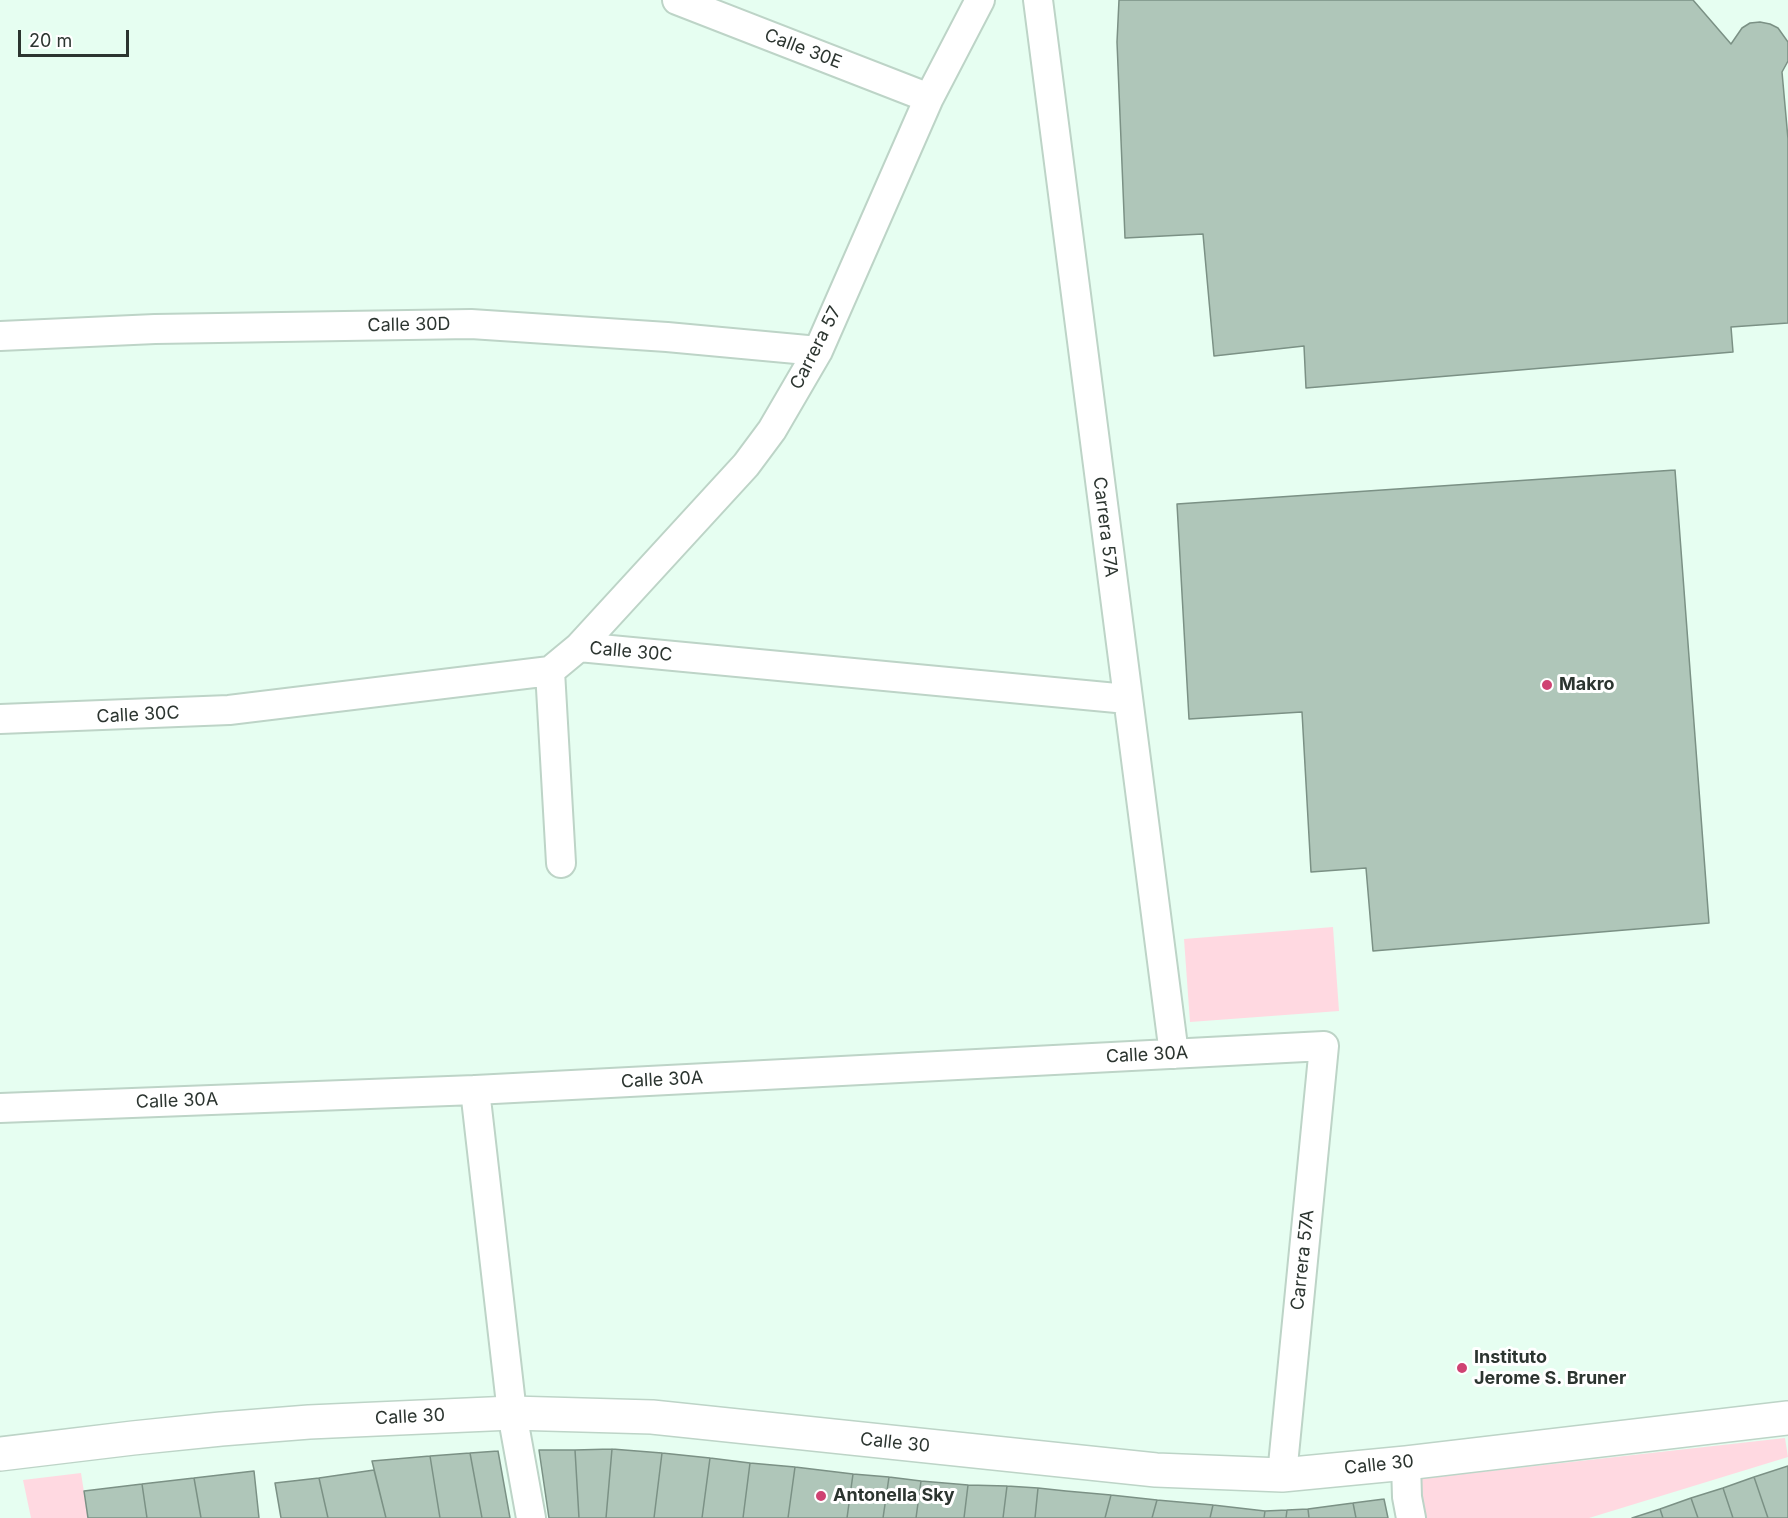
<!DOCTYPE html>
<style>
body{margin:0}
#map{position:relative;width:1788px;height:1518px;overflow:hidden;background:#e6fef1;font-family:Inter,sans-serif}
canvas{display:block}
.scale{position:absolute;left:18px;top:30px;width:111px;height:27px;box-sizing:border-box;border:3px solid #2c3530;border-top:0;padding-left:8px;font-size:18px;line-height:21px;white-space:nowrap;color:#2c3530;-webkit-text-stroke:4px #fff;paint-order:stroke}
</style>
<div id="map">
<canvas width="1788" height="1518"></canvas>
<div class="scale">20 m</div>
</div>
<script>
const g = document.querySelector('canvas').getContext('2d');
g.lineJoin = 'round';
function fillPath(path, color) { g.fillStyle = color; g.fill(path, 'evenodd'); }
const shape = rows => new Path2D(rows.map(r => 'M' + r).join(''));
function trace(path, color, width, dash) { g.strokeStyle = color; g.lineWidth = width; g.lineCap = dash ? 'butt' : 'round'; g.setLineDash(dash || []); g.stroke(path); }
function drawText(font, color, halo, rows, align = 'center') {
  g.font = font + ' Inter,sans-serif'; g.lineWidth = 6; g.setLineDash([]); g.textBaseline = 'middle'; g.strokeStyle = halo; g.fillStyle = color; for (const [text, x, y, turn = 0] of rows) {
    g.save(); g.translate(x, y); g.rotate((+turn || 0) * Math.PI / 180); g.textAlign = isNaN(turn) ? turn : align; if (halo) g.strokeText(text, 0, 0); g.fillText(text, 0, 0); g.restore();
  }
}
fillPath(shape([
 [1333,927,1339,1011,1190,1022,1184,939],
 [1785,1438,1788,1457,1589,1518,1426,1518,1419,1479],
 [81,1473,88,1518,31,1518,23,1480]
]), '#ffd9e1');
const building = shape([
 [1119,0,1693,0,1731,44,1742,28,1750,23,1760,22,1770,24,1778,28,1788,42,1788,61,1782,72,1788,139,1788,323,1731,327,1733,352,1306,388,1304,346,1214,356,1203,234,1125,238,1117,42,1119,0],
 [1675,470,1709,923,1373,951,1366,868,1311,872,1302,712,1189,719,1177,504,1675,470],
 [612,1449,662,1453,654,1518,606,1518,612,1449],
 [612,1449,606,1518,579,1518,575,1450,612,1449],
 [539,1450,575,1450,579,1518,549,1518,539,1450],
 [498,1451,510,1518,482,1518,470,1453,498,1451],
 [470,1453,482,1518,440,1518,430,1456,470,1453],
 [662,1453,710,1458,702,1518,654,1518,662,1453],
 [430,1456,440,1518,386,1518,372,1461,430,1456],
 [710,1458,750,1463,743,1518,702,1518,710,1458],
 [750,1463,795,1467,788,1518,743,1518,750,1463],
 [1788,1466,1788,1518,1768,1518,1754,1477,1788,1466],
 [795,1467,853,1474,847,1518,788,1518,795,1467],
 [374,1470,386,1518,328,1518,319,1478,374,1470],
 [254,1471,259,1518,201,1518,194,1478,254,1471],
 [853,1474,889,1477,883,1518,847,1518,853,1474],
 [889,1477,921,1481,916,1518,883,1518,889,1477],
 [1754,1477,1768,1518,1733,1518,1723,1488,1754,1477],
 [194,1478,201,1518,147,1518,142,1484,194,1478],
 [319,1478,328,1518,281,1518,275,1483,319,1478],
 [921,1481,968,1485,964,1518,916,1518,921,1481],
 [142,1484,147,1518,88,1518,84,1491,142,1484],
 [968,1485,1007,1486,1003,1518,964,1518,968,1485],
 [1007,1486,1038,1488,1035,1518,1003,1518,1007,1486],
 [1038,1488,1066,1491,1111,1495,1105,1518,1035,1518,1038,1488],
 [1723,1488,1733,1518,1698,1518,1691,1498,1723,1488],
 [1111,1495,1157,1500,1152,1518,1105,1518,1111,1495],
 [1691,1498,1698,1518,1663,1518,1660,1509,1691,1498],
 [1384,1499,1388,1518,1356,1518,1353,1503,1384,1499],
 [1157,1500,1213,1505,1210,1518,1152,1518,1157,1500],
 [1353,1503,1356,1518,1309,1518,1308,1509,1353,1503],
 [1213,1505,1265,1511,1264,1518,1210,1518,1213,1505],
 [1308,1509,1309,1518,1286,1518,1287,1510,1308,1509],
 [1660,1509,1663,1518,1632,1518,1660,1509],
 [1287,1510,1286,1518,1264,1518,1265,1511,1287,1510]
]);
fillPath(building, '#afc6b9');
trace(building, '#7b9185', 1.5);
const minor = shape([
 [677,0,929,98],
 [1038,0,1174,1054],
 [0,336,155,329,471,324,667,337,818,351],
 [579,647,1127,699],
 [550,671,561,863],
 [0,719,229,710,550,671,579,647,746,465,772,430,818,351,929,98,980,0],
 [475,1090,512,1413,531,1518],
 [0,1108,475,1090,1324,1046,1282,1475],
 [1406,1463,1407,1497,1411,1518]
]);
const secondary = shape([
 [0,1454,133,1438,221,1429,309,1422,512,1413,652,1417,1156,1470,1282,1475,1406,1463,1788,1418]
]);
trace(minor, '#bdd4c7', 32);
trace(secondary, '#bdd4c7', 36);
trace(minor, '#fff', 28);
trace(secondary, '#fff', 33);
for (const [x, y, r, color] of [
 [1547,685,6,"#cf4272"],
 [1462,1368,6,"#cf4272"],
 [821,1496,6,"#cf4272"]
]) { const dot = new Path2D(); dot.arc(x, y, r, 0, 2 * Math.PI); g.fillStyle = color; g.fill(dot); trace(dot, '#fff', 2); }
drawText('18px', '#2c3530', '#fff', [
 ["Calle 30E",803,49,21],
 ["Calle 30D",409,325,-1],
 ["Carrera 57",816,348,-63],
 ["Carrera 57A",1105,527,83],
 ["Calle 30C",631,652,5],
 ["Calle 30C",138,715,-3],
 ["Calle 30A",1147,1055,-3],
 ["Calle 30A",662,1080,-3],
 ["Calle 30A",177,1101,-2],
 ["Carrera 57A",1303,1260,-84],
 ["Calle 30",410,1417,-3],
 ["Calle 30",895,1443,6],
 ["Calle 30",1379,1465,-6]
]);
drawText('bold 18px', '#2c3530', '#fff', [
 ["Makro",1559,685],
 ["Instituto",1474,1358],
 ["Jerome S. Bruner",1474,1379],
 ["Antonella Sky",833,1496]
], 'left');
</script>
